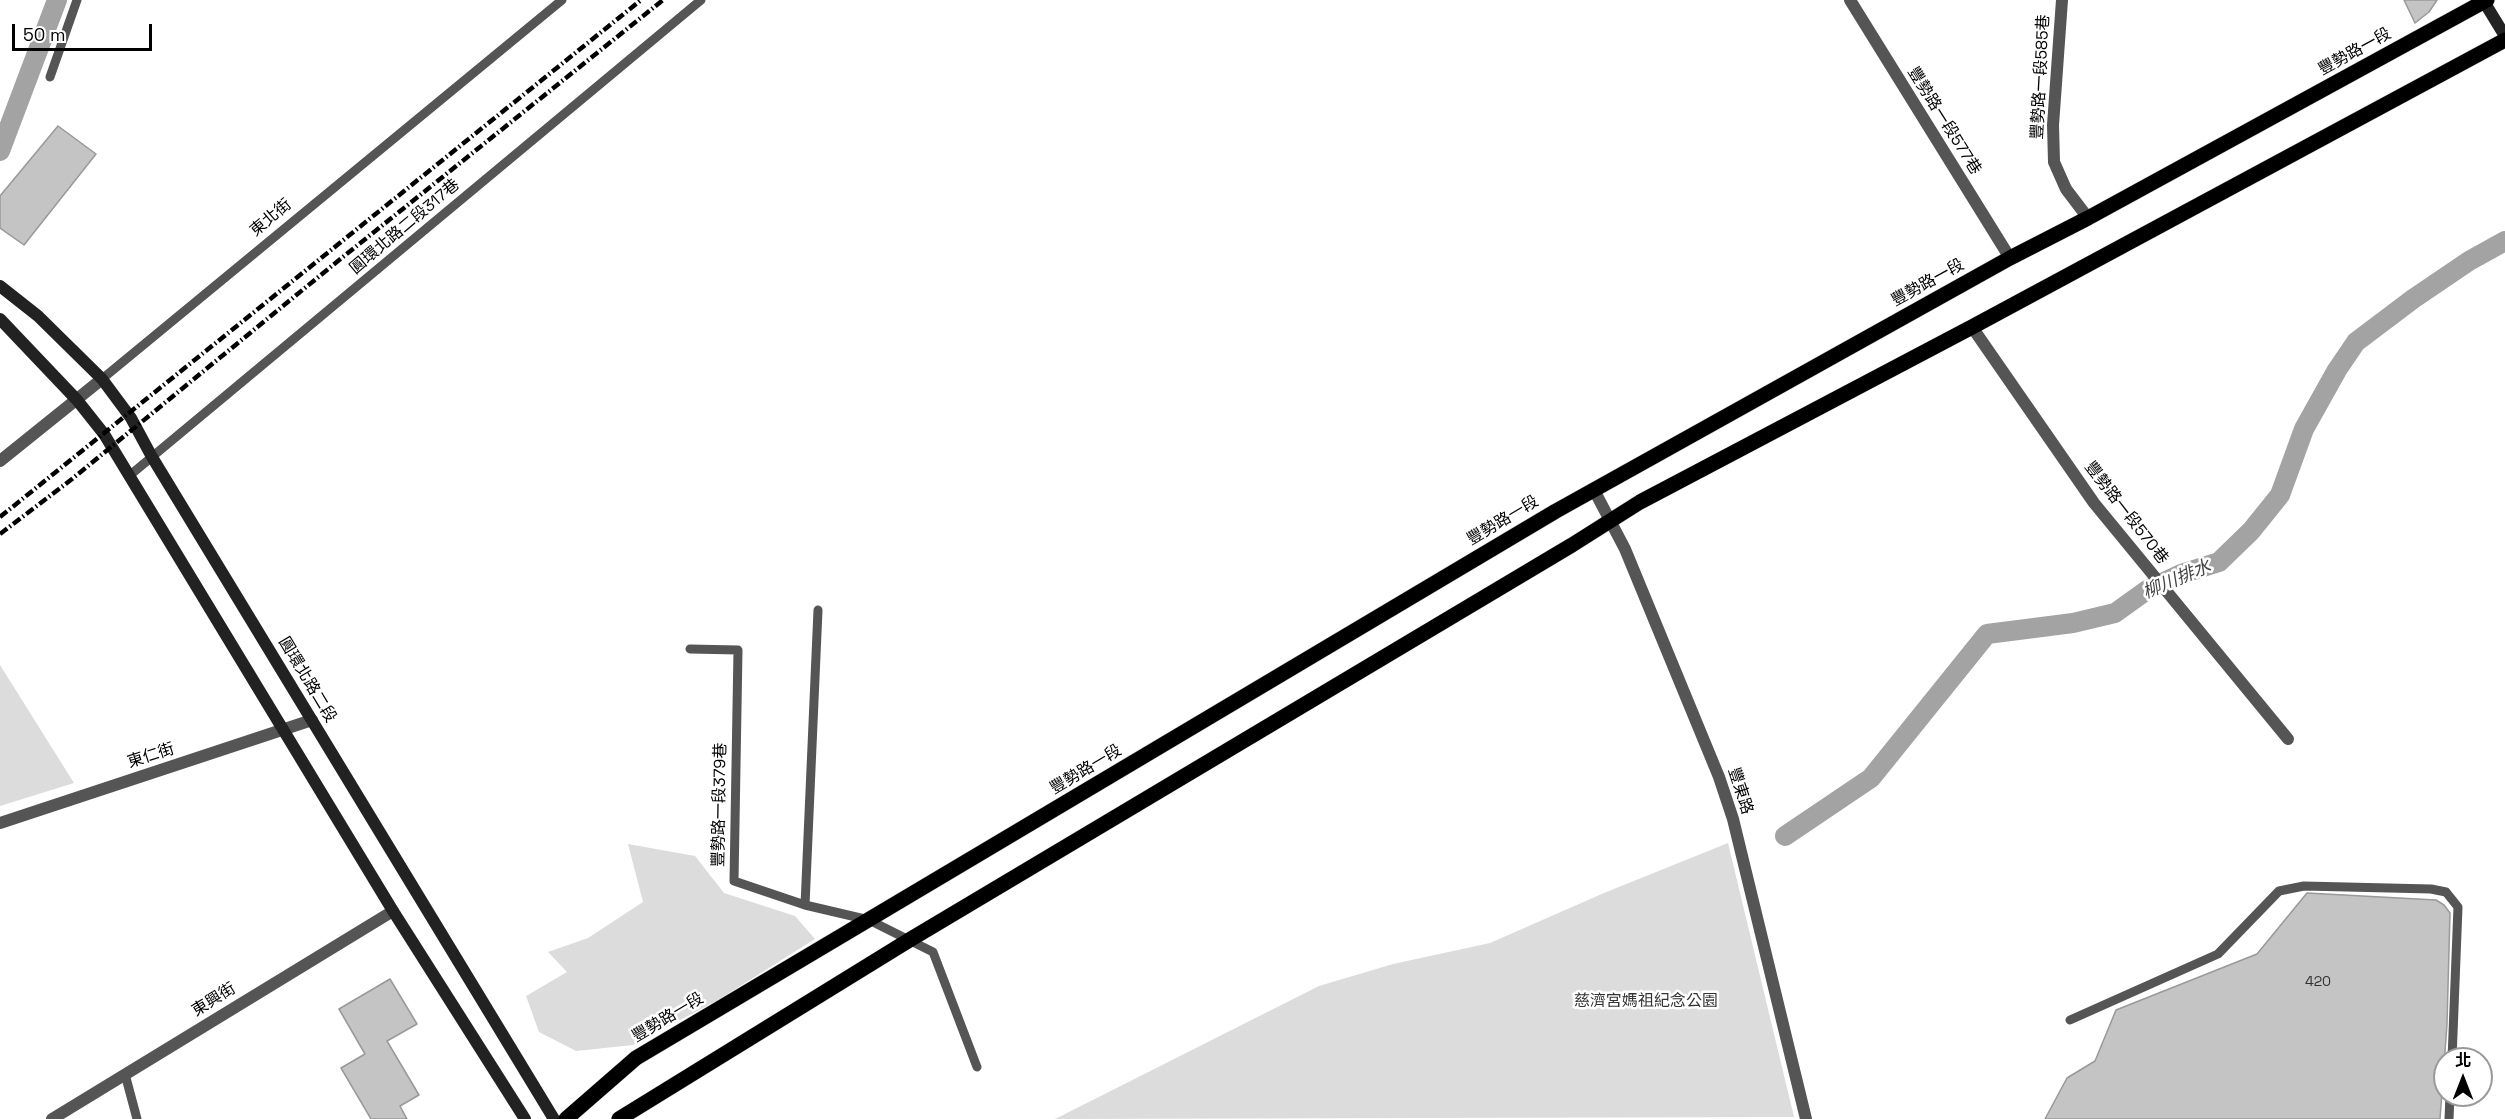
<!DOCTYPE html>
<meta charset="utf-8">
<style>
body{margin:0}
#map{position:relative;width:2505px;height:1119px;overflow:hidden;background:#fff;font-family:"Space Grotesk","Noto Sans TC",sans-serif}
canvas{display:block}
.north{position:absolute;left:2433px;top:1047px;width:60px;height:60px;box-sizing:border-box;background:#fff;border:2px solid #999;border-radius:50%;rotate:0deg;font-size:16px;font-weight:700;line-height:24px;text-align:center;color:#000}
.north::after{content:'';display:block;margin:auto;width:21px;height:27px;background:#000;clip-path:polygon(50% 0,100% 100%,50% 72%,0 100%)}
.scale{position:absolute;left:12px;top:24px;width:140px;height:27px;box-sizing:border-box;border:3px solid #000;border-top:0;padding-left:8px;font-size:18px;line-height:21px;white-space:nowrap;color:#000;-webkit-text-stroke:4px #fff;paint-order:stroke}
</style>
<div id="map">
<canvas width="2505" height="1119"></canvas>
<div class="north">北</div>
<div class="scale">50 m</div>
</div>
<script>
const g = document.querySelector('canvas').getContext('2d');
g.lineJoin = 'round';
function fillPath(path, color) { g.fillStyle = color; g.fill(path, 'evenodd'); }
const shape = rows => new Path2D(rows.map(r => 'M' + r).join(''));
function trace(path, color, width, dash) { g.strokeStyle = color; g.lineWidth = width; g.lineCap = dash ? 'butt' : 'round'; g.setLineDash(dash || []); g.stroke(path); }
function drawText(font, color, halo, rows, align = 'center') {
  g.font = font + ' "Space Grotesk","Noto Sans TC",sans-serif'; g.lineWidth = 5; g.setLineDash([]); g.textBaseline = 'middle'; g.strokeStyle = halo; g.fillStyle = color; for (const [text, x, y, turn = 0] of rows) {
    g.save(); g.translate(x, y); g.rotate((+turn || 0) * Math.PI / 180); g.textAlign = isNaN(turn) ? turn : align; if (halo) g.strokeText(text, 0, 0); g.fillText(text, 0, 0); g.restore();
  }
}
fillPath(shape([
 [0,665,74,783,0,806],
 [1728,843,1794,1117,1055,1119,1319,986,1393,964,1490,943,1604,893],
 [628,844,695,856,724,893,795,916,815,939,718,1000,633,1045,576,1051,539,1032,526,996,567,972,548,952,588,938,643,902]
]), '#dcdcdc');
trace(shape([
 [0,151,57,0],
 [1785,836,1871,778,1987,634,2073,623,2115,613,2147,590,2181,574,2219,562,2251,531,2280,495,2304,429,2337,370,2356,342,2413,299,2469,261,2505,241]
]), '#a3a3a3', 20);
const building = shape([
 [2404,0,2437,0,2429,12,2415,23,2404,0],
 [58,126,96,154,24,245,0,228,0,196,58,126],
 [2307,893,2436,900,2444,905,2450,913,2447,1024,2440,1119,2045,1119,2067,1078,2095,1061,2116,1010,2257,954,2307,893],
 [390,979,417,1024,387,1041,419,1095,400,1106,407,1119,371,1119,341,1068,365,1054,339,1009,390,979]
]);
fillPath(building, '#c4c4c4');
trace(building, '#999', 1.5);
const primary = shape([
 [566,1119,636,1058,1556,511,2010,258,2088,218,2487,0],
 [619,1119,911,939,1572,545,1640,502,1972,327,2505,40]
]);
trace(primary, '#dbdbdb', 16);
trace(shape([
 [50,77,77,0],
 [102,379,562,0],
 [129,476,701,0],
 [690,649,738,650,734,881,805,905,869,920,933,952,977,1067],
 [805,905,818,610],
 [2070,1020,2218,954,2279,891,2304,886,2431,889,2446,892,2458,907,2452,1059],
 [125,1074,137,1119],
 [2449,1119,2450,1095]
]), '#555', 9);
trace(shape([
 [1850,0,2010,258],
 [2062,0,2053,125,2054,162,2066,189,2088,218],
 [1972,327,2094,503,2288,739],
 [0,461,102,379],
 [1594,490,1625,549,1719,777,1733,819,1806,1119],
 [0,823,312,720],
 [52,1119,393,911]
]), '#555', 12);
trace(shape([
 [2483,0,2505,36],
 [0,286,38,316,102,379,131,418,152,457,554,1119],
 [0,319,77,400,104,434,393,911,525,1119]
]), '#222', 12);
trace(primary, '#000', 15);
trace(shape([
 [0,517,641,0],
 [0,534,72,479,333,265,663,0]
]), '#000', 4.5, [9, 3, 1.5, 3]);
drawText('14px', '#313131', null, [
 ["420",2318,982]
]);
drawText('16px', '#000', '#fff', [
 ["豐勢路一段",2355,52,-29],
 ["豐勢路一段585巷",2041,77,-87],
 ["豐勢路一段577巷",1944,121,58],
 ["東北街",271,218,-40],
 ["圓環北路二段317巷",405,227,-40],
 ["豐勢路一段",1928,283,-29],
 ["豐勢路一段570巷",2126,513,52],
 ["豐勢路一段",1503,521,-31],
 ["圓環北路二段",307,680,59],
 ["東仁街",151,756,-18],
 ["豐勢路一段",1086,770,-31],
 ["豐東路",1740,791,72],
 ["豐勢路一段379巷",720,805,-89],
 ["東興街",214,1000,-32],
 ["豐勢路一段",668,1018,-31]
]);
drawText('16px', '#333', '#fff', [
 ["慈濟宮媽祖紀念公園",1646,1002]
]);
drawText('italic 18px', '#444', '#fff', [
 ["柳川排水",2177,580,-23]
]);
</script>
